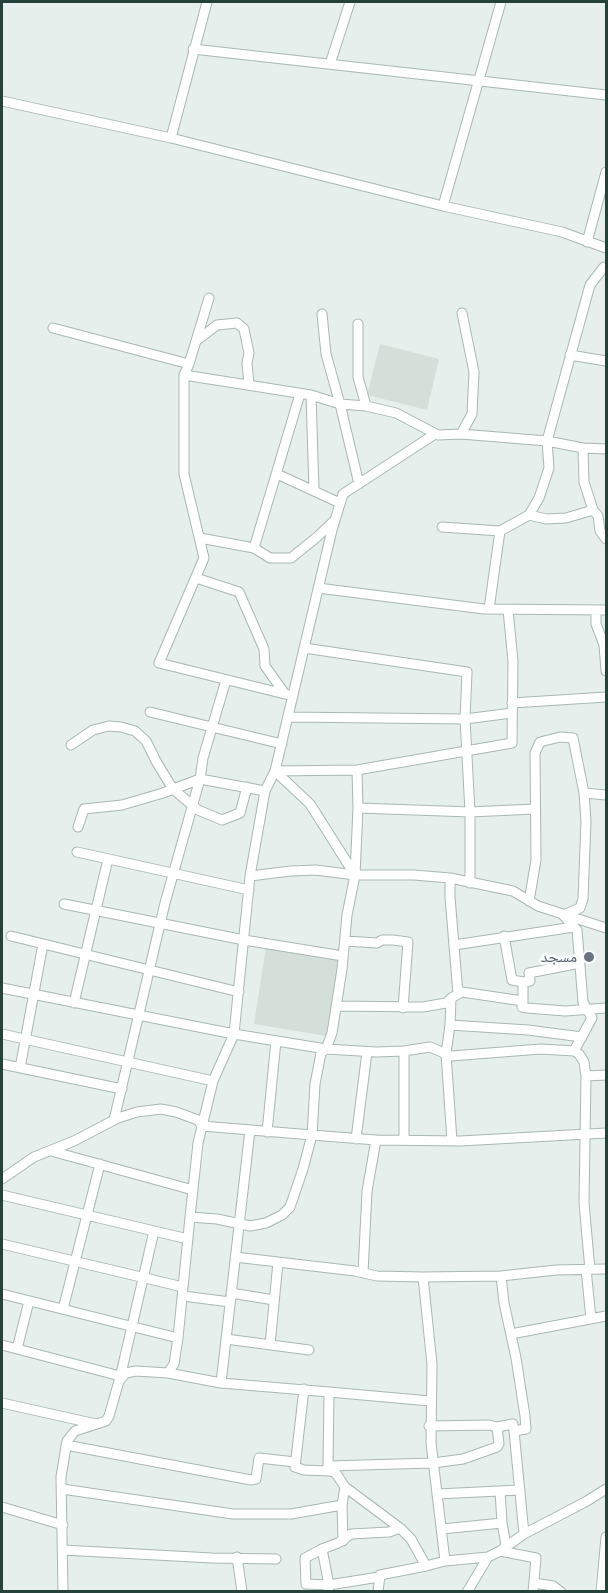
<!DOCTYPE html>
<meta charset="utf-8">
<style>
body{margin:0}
#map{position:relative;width:608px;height:1593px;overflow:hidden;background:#e6efeb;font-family:Inter,sans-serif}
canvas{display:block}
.frame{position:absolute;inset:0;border:3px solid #24423a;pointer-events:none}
</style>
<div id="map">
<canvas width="608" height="1593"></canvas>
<div class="frame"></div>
</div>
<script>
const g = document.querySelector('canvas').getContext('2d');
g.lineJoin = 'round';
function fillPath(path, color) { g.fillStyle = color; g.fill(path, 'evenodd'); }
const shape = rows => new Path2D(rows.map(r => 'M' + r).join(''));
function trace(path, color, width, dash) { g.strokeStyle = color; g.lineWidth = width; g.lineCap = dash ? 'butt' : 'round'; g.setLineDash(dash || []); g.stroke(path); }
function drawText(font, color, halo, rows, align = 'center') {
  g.font = font + ' Inter,"Noto Naskh Arabic",sans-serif'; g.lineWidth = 6; g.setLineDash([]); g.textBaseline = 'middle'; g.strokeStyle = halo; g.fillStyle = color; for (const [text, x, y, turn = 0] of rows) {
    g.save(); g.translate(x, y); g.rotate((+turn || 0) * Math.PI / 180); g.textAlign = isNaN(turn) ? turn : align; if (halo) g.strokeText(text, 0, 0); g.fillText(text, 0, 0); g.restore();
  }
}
fillPath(shape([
 [380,344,439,359,427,410,367,395],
 [266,947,340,958,326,1036,254,1024]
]), '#d4dfda');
const minor = shape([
 [193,49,606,95],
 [330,64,350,2],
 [2,101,171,138,443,206,562,232,606,248],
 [171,138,207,2],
 [443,206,501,2],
 [587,242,606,172],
 [322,314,326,354,340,404,366,406,396,413,438,435,461,434,547,441,583,448,606,449],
 [358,324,358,377,366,406],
 [53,328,189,364,184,375,311,395,340,404,359,484],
 [196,341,217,325,237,323,244,329,249,353,247,363,249,385],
 [570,355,606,361],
 [189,364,209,298],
 [184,375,184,474,204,558,159,663,293,696],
 [300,394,254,548,270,558,291,558,317,537,334,521],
 [311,395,314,491,277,474,340,503],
 [435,434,343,494,332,530,275,771,357,770,512,743,513,661,508,610],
 [461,434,472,414,474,372,462,313],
 [583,448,584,482,593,510,598,516,600,531,606,539],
 [529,515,546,519,566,518,593,510],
 [442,527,500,531,529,515,539,498,549,468,547,441,590,285,604,267],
 [200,538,254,548],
 [196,578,239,592,264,649,265,666,285,694],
 [318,588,484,609,606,610],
 [489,609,500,531],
 [596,611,596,624,604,645,606,671],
 [304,648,467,672,465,719,470,812,470,883],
 [512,703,606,697],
 [150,712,282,744],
 [288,717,465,719,512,713],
 [71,745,93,730,109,726,121,727,135,731,146,741,157,763,173,789,198,810,222,820,240,813,247,787],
 [584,793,606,795],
 [358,808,470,812,535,809],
 [78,827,84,809,122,805,163,793,200,779,265,791],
 [77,852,249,890],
 [250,876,265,791,275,771,310,804,355,875],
 [450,878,450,897,458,994],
 [529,901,536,860,535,753,540,742,560,737,573,738,584,793,586,821,583,899,580,908,563,915,577,930,583,1002,592,1018,574,1051],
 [64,904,244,940,343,956],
 [11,936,239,992],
 [504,936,512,980,523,982],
 [345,941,377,943,382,940,393,940,408,942,403,1008],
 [454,945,574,927],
 [2,988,234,1034,326,1049,376,1052,404,1051,430,1047,451,1056,541,1049,574,1051,579,1054,584,1062,586,1076,584,1203,590,1270],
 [451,998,450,1025,528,1030,582,1037],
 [523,1001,523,982,530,981,529,973,580,963],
 [74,1003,108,859],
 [336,1006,423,1007,446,1003,453,997,462,992,523,1001,522,1007,527,1008,565,1011,606,1008],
 [450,1025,446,1054,452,1141],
 [2,1034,213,1081],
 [2,1064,122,1089],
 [20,1068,43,944],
 [586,1076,606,1075],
 [114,1120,165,903,200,779,203,758,226,680],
 [267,1132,276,1041],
 [356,1139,367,1052],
 [404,1140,404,1051],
 [51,1151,193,1190],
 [2,1179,34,1157,74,1141,118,1118,137,1112,161,1109,176,1112,198,1120,202,1126,312,1135,315,1084,321,1053,326,1049,332,1033,342,969,347,915,355,875,358,808,357,770],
 [2,1195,188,1239],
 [190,1217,198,1143,213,1081,234,1034,250,876,291,871,316,870,355,875,414,875,450,878,513,891,538,906,606,928],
 [2,1244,183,1287],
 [235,1257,355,1271,377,1276,423,1277,501,1276,556,1270,606,1269],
 [586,1269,591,1319],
 [363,1273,367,1191,376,1140],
 [501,1276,504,1303,516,1358,525,1416,526,1429,514,1431,524,1534],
 [423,1277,432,1364,431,1443,445,1561],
 [231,1293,274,1300],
 [2,1294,178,1338],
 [183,1296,230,1302],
 [63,1309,100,1164],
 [511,1334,606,1316],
 [226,1339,309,1350],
 [2,1345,120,1376],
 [270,1345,278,1262],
 [17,1349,29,1301],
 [120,1378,154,1231],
 [221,1383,250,1130],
 [304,1389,295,1467,304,1470,329,1471],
 [329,1392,430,1401],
 [2,1403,96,1424],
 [429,1426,489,1425,497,1427,513,1424,514,1431],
 [66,1445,251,1480,256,1479,259,1458,295,1462],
 [328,1466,433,1463,463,1459,497,1447,499,1444,497,1427],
 [62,1489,233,1514,291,1514,342,1505],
 [500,1491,502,1523,506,1545],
 [437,1494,520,1490],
 [2,1507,63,1525],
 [442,1529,502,1523],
 [343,1541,342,1505,345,1487],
 [322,1549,305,1558,306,1584,329,1585,322,1549,338,1543,351,1534,389,1532,400,1528],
 [63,1550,212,1558,276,1559],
 [500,1551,536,1558,533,1592],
 [237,1557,242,1592],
 [488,1557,445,1561,426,1566,411,1539,400,1528,345,1487,335,1472,329,1471,328,1466,329,1392,221,1383,168,1373,174,1364,178,1338,190,1217,217,1219,250,1226,266,1223,282,1215,290,1207,303,1169,312,1135,376,1140,460,1141,606,1133],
 [534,1583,553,1586,561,1592],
 [63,1592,61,1477,67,1441,75,1431,106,1421,109,1416,119,1381,126,1373,136,1371,168,1373],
 [328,1592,329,1585,379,1577],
 [378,1592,380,1575,426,1566],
 [467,1592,488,1557,500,1551,524,1534,587,1501,606,1489],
 [601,1592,606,1537]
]);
trace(minor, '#a8b8b2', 11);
trace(minor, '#fff', 9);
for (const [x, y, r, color] of [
 [589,957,6,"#6b7280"]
]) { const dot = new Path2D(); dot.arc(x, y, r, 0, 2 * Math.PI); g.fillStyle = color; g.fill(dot); trace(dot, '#f7fbf9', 2); }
drawText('16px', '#5b616d', '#f7fbf9', [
 ["مسجد",577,957]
], 'right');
</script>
